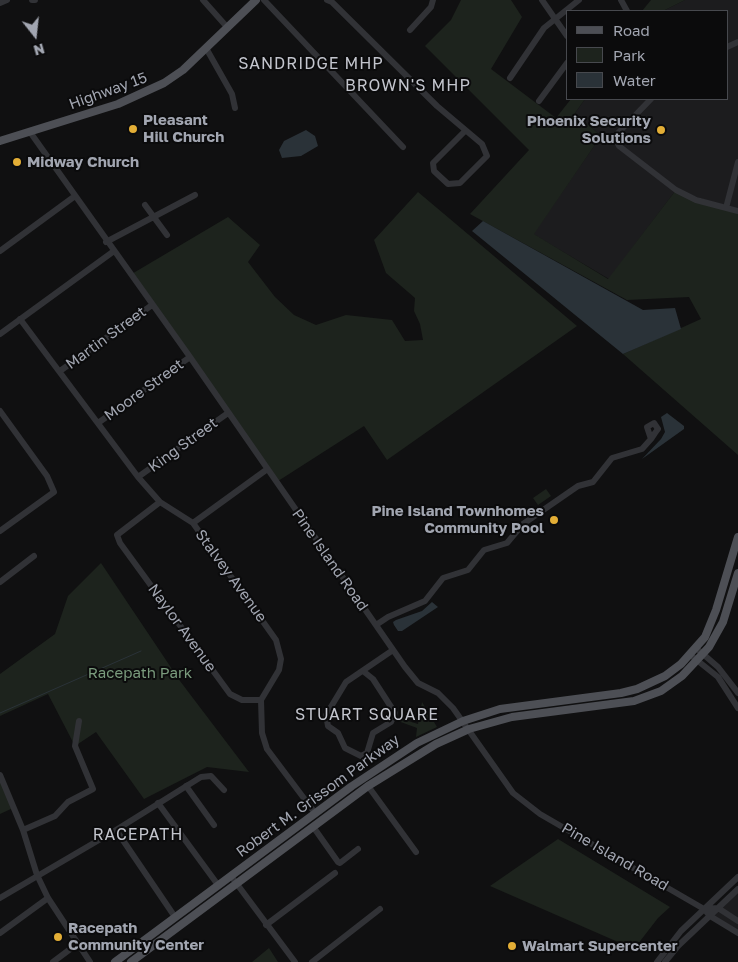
<!DOCTYPE html>
<style>
body{margin:0}
#map{position:relative;width:738px;height:962px;overflow:hidden;background:#101011;font-family:"Golos Text",sans-serif}
canvas{display:block}
.legend{position:absolute;left:566px;top:10px;width:162px;height:90px;box-sizing:border-box;background:#0b0b0c;border:1px solid #47494e;margin:0;padding:6px 9px;list-style:none;font-size:15px;color:#a2a6b1}
.legend li{display:flex;align-items:center;gap:10px;height:25px}
.legend b{width:25px;border:1px solid #47494e}
.north{position:absolute;left:10px;top:10px;width:50px;height:50px;-webkit-text-stroke:4px #0b0b0c;paint-order:stroke;rotate:164deg;font-size:14px;font-weight:700;line-height:20px;text-align:center;color:#a2a6b1}
.north::after{content:'';display:block;margin:auto;width:18px;height:22px;background:#a2a6b1;clip-path:polygon(50% 0,100% 100%,50% 72%,0 100%)}
</style>
<div id="map">
<canvas width="738" height="962"></canvas>
<ul class="legend">
<li><b style="height:6px;background:#4d4f55"></b>Road</li>
<li><b style="height:14px;background:#1d231d"></b>Park</li>
<li><b style="height:14px;background:#2a3238"></b>Water</li>
</ul>
<div class="north">N</div>
</div>
<script>
const g = document.querySelector('canvas').getContext('2d');
g.lineJoin = 'round';
function fillPath(path, color) { g.fillStyle = color; g.fill(path, 'evenodd'); }
const shape = rows => new Path2D(rows.map(r => 'M' + r).join(''));
function trace(path, color, width, dash) { g.strokeStyle = color; g.lineWidth = width; g.lineCap = dash ? 'butt' : 'round'; g.setLineDash(dash || []); g.stroke(path); }
function drawText(font, color, halo, rows, align = 'center') {
  g.font = font + ' "Golos Text",sans-serif'; g.lineWidth = 4; g.setLineDash([]); g.textBaseline = 'middle'; g.strokeStyle = halo; g.fillStyle = color; for (const [text, x, y, turn = 0] of rows) {
    g.save(); g.translate(x, y); g.rotate((+turn || 0) * Math.PI / 180); g.textAlign = isNaN(turn) ? turn : align; if (halo) g.strokeText(text, 0, 0); g.fillText(text, 0, 0); g.restore();
  }
}
fillPath(shape([
 [685,0,738,0,738,211,676,190,609,279,533,234,601,136,575,113,585,99,727,99,727,11,663,11],
 [738,889,738,933,710,916]
]), '#1c1c1e');
fillPath(shape([
 [461,0,511,0,522,17,491,69,556,118,571,99,585,99,575,113,601,136,534,234,608,279,676,190,696,200,738,211,738,455,623,354,701,319,689,297,627,300,470,214,529,150,425,46,451,20],
 [651,0,685,0,663,11,642,11],
 [418,192,577,326,387,460,364,426,275,483,130,275,228,217,260,245,248,262,275,297,294,315,316,325,346,315,392,320,405,341,423,340,420,324,414,311,415,298,386,273,374,240],
 [546,489,551,496,538,505,533,498],
 [101,563,180,681,249,772,207,767,144,799,96,732,75,746,48,694,0,716,0,674,55,634,68,596],
 [422,702,437,727,416,737,417,728,398,721,398,718,418,724],
 [0,775,13,808,0,814],
 [558,839,670,907,658,918,634,949,490,886],
 [269,948,278,962,252,962]
]), '#1d231d');
fillPath(shape([
 [306,130,315,136,318,146,301,156,282,158,279,150,284,141],
 [483,221,643,310,675,308,681,329,623,354,472,231],
 [667,413,684,426,684,429,642,459,661,439,665,432,661,417],
 [432,602,438,607,402,631,398,631,394,625,393,622,396,620,422,611]
]), '#2a3238');
trace(shape([
 [0,713,141,651]
]), '#2a3238', 1);
trace(shape([
 [32,0,35,0],
 [203,0,227,27],
 [264,0,403,147],
 [327,0,332,2,437,106,482,144,487,156,460,183,448,184,434,171,433,163,465,131],
 [542,0,567,36],
 [621,0,627,11],
 [0,3,7,0],
 [410,30,431,7,433,0],
 [727,47,738,42],
 [206,48,232,94,235,108],
 [510,78,544,28,579,0],
 [651,99,618,133,616,140,619,146,676,190,696,200,738,211],
 [539,101,567,63],
 [30,132,190,357,405,667,418,683,438,693,453,708,513,793,540,814,704,909,710,916,738,933],
 [145,205,167,235],
 [726,208,738,162],
 [106,242,195,195],
 [0,251,75,196],
 [20,319,138,477,160,502,193,523,276,640,281,659,279,670,261,700,262,733,267,749,315,813],
 [0,334,114,251],
 [60,371,152,305],
 [0,411,47,476,54,492,0,531],
 [98,423,190,357],
 [138,477,228,413],
 [160,502,117,535,120,543,230,694,242,700,261,700],
 [193,523,266,470],
 [0,582,34,556],
 [376,625,388,617,425,601,443,578,468,570,484,550,507,543,523,524,578,486,593,482,612,458,642,449,651,439,655,433,658,429,654,423,647,427,651,439],
 [696,648,718,667,738,693],
 [693,657,718,677,738,708],
 [363,671,373,679,395,713,391,722,373,733,367,753,361,756,345,748,338,733,328,726,326,715,346,682,393,650],
 [0,775,23,830,37,875,48,898,90,962],
 [186,786,214,825],
 [368,786,416,852],
 [158,803,218,885],
 [314,828,338,862,340,863,358,849],
 [23,830,55,816,68,802,93,789,75,746,79,721],
 [116,830,175,917],
 [231,876,295,962],
 [0,898,116,830,201,777,211,776,224,790],
 [704,909,718,908,738,921],
 [266,925,335,873],
 [0,933,48,898],
 [53,962,77,944],
 [312,962,380,909],
 [657,962,681,931,738,877],
 [665,962,678,946,738,889]
]), '#313236', 6);
trace(shape([
 [0,141,118,104,164,83,183,70,256,0],
 [115,962,352,786,417,743,463,721,500,709,621,693,637,689,665,676,681,664,705,637,716,610,738,537],
 [131,962,368,786,436,744,469,729,512,717,634,701,661,691,682,676,709,647,723,622,738,573]
]), '#4d4f55', 8);
for (const [x, y, r, color] of [
 [133,129,5,"#e3ae36"],
 [661,130,5,"#e3ae36"],
 [17,162,5,"#e3ae36"],
 [554,520,5,"#e3ae36"],
 [58,937,5,"#e3ae36"],
 [512,946,5,"#e3ae36"]
]) { const dot = new Path2D(); dot.arc(x, y, r, 0, 2 * Math.PI); g.fillStyle = color; g.fill(dot); trace(dot, '#0b0b0c', 2); }
drawText('15px', '#a2a6b1', '#0b0b0c', [
 ["Highway 15",108,91,-20],
 ["Martin Street",106,338,-36],
 ["Moore Street",144,390,-36],
 ["King Street",183,445,-36],
 ["Pine Island Road",330,560,55],
 ["Stalvey Avenue",231,576,54],
 ["Naylor Avenue",182,628,54],
 ["Robert M. Grissom Parkway",318,796,-36],
 ["Pine Island Road",615,857,30]
]);
drawText('bold 15px', '#a2a6b1', '#0b0b0c', [
 ["Pleasant",143,120],
 ["Hill Church",143,137],
 ["Phoenix Security",651,121,"right"],
 ["Solutions",651,138,"right"],
 ["Midway Church",27,162],
 ["Pine Island Townhomes",544,511,"right"],
 ["Community Pool",544,528,"right"],
 ["Racepath",68,928],
 ["Community Center",68,945],
 ["Walmart Supercenter",522,946]
], 'left');
drawText('15px', '#7a9b7d', '#0b0b0c', [
 ["Racepath Park",140,673]
]);
g.letterSpacing = '1px';
drawText('16px', '#c3c5cd', '#0b0b0c', [
 ["SANDRIDGE MHP",311,64],
 ["BROWN'S MHP",408,86],
 ["STUART SQUARE",367,715],
 ["RACEPATH",138,835]
]);
g.letterSpacing = '0px';
</script>
